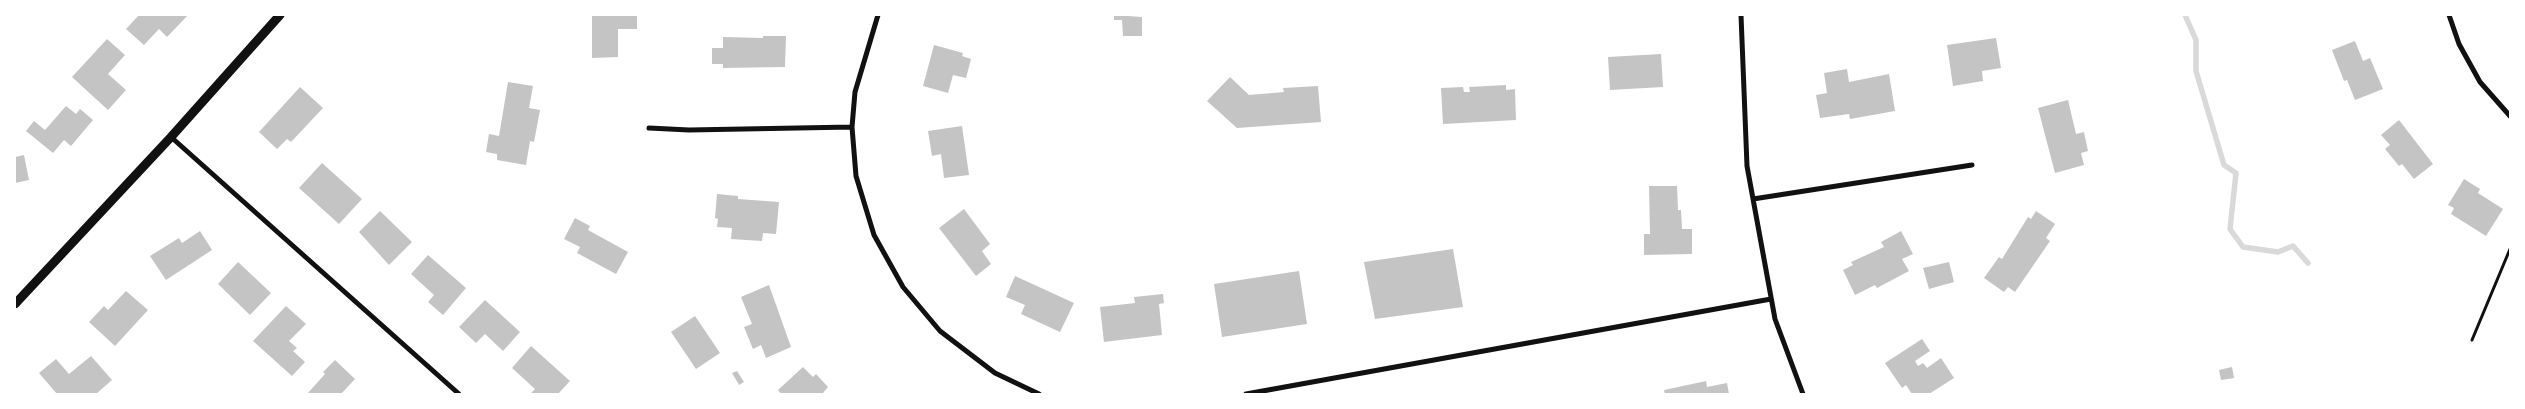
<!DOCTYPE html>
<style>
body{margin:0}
#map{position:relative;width:2525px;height:409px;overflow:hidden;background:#fff;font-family:"Varela Round",sans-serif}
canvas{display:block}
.frame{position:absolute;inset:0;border:16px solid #fff;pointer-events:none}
</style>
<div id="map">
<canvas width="2525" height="409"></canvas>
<div class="frame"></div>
</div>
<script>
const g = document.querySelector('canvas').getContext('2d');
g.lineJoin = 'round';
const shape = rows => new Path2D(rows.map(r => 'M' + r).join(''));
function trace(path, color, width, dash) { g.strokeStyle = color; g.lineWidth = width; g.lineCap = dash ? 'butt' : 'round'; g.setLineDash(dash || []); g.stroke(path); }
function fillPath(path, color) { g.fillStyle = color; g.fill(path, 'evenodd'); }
trace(shape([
 [2185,15,2196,40,2196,71,2224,165,2236,173,2230,229,2243,247,2278,252,2293,246,2308,263]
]), '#d9d9d9', 5.5);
fillPath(shape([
 [139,15,188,15,167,37,159,29,144,45,126,29],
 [637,15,637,29,618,29,618,57,592,58,592,16],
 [1114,15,1142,17,1142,36,1123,36,1122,20,1114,20],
 [763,36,786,36,785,67,723,68,723,64,712,64,712,48,723,48,723,37,763,38],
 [1996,38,2001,68,1982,71,1983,81,1953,86,1947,45],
 [107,39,125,55,108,74,126,90,108,110,72,77],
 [2355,41,2363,61,2370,58,2383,89,2355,100,2347,80,2344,81,2332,50],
 [934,45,963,53,962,56,971,59,966,78,953,75,948,93,923,86],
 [1661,54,1663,87,1610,90,1608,57],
 [1847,69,1849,82,1889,74,1895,111,1850,119,1849,114,1820,118,1816,95,1827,93,1824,73],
 [1230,77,1249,95,1284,92,1283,88,1318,86,1321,122,1237,128,1207,101],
 [508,82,533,86,529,108,540,110,534,142,530,141,526,165,497,160,497,154,486,152,489,134,499,136],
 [1506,85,1506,90,1515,89,1516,120,1443,124,1441,88,1463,87,1464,92,1470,92,1469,87],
 [300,87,323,108,291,142,287,139,277,149,259,132],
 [2068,100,2076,134,2084,132,2088,151,2081,153,2084,165,2055,173,2038,108],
 [66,106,76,114,80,109,93,120,71,146,64,140,53,153,26,131,34,121,45,130],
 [2399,120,2433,164,2414,179,2402,164,2399,166,2385,149,2390,145,2381,135],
 [962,126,969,175,944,178,941,154,932,156,928,131],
 [24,155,29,180,15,183,15,157],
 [322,163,362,199,339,224,299,188],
 [2464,179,2480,189,2478,193,2503,209,2486,236,2451,214,2454,208,2448,205],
 [1649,186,1677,186,1678,210,1681,210,1682,229,1692,229,1692,254,1644,255,1644,234,1650,234],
 [717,194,738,196,738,199,779,202,776,234,763,233,762,241,731,239,732,228,717,227,718,219,715,218],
 [964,209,990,244,982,251,991,264,976,276,939,228],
 [380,211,412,242,389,265,359,232],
 [2036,211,2055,224,2046,238,2050,241,2015,292,2008,287,2004,292,1984,278,1999,257,2002,259,2028,217,2031,219],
 [575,218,590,226,588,230,628,252,616,274,577,253,580,247,564,239],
 [200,231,212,250,166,280,150,256,179,238,182,243],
 [1901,231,1913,254,1902,259,1909,271,1877,288,1875,285,1855,295,1843,270,1853,265,1851,262,1884,247,1881,242],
 [1453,249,1463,307,1375,319,1364,262],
 [428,255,466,288,443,315,428,302,434,295,411,274],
 [238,262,271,293,250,315,218,284],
 [1949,262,1954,282,1929,289,1923,268],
 [1299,271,1307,324,1222,337,1214,284],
 [1015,276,1074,303,1060,332,1021,314,1025,305,1006,297],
 [769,285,791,347,766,358,761,345,753,349,744,327,752,324,741,297],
 [126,291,148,310,115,346,89,322,104,306,108,310],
 [1163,294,1164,303,1159,304,1162,335,1104,342,1100,307,1135,303,1134,297],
 [485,300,520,332,503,351,485,334,476,343,459,327],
 [286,306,306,324,289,341,297,348,293,351,305,362,292,376,253,341],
 [695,316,720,353,696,369,671,332],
 [1922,339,1930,351,1915,361,1918,366,1923,363,1927,368,1941,358,1954,378,1929,394,1912,394,1906,385,1902,388,1885,363],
 [531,346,570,381,558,394,530,394,535,389,512,368],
 [91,356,112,380,96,394,57,394,39,373,56,359,69,374],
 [335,360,355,379,341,394,307,394,325,374,323,372],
 [803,367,813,377,816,374,828,387,823,393,824,394,781,394,778,390],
 [2232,367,2234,378,2221,380,2219,370],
 [737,371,744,382,739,385,732,373],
 [1706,381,1707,387,1727,383,1729,394,1665,394,1664,390]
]), '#c4c4c4');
trace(shape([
 [2472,340,2510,249]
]), '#111', 3);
trace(shape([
 [878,15,855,92,852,127,856,176,874,235,903,287,940,331,995,373,1039,394],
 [1741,15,1747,166,1775,319,1803,394],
 [2449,15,2459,44,2480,82,2510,116],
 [649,128,689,130,852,127],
 [171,137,459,394],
 [1753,199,1972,165],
 [1246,394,1771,299]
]), '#111', 5);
trace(shape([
 [15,304,171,137,280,15]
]), '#111', 9);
</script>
